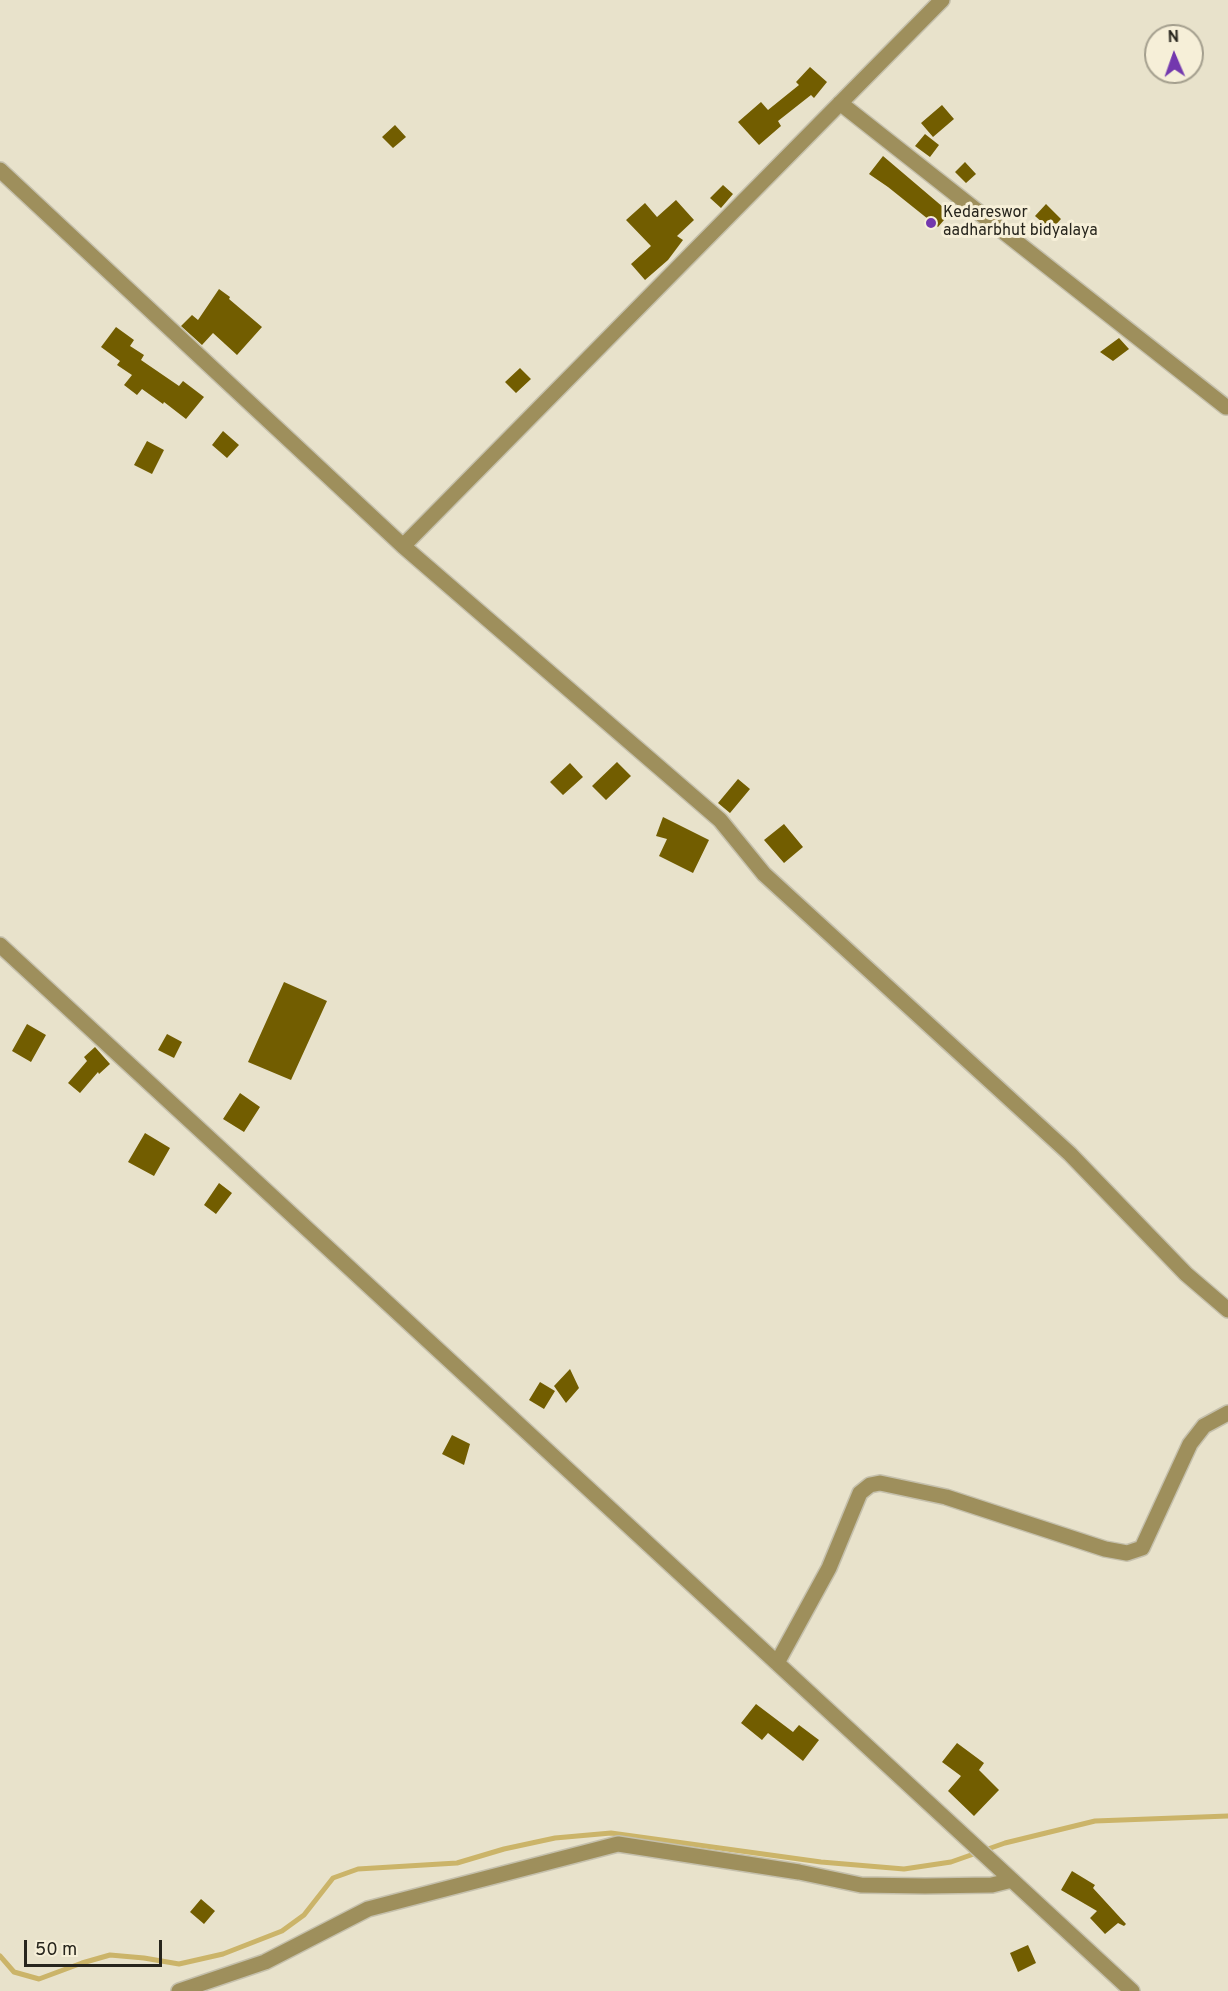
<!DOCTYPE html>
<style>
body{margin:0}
#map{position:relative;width:1228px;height:1991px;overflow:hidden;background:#e8e2cb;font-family:Overpass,sans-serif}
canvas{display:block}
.north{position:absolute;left:1144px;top:24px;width:60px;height:60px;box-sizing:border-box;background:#f6efd8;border:2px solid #a39e8d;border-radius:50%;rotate:358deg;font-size:16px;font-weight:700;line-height:24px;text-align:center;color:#27251d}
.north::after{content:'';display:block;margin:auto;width:21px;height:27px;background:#7338ae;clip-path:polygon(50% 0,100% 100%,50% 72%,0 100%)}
.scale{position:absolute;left:24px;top:1940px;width:138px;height:27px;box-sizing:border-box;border:3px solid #27251d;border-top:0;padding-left:8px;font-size:18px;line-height:21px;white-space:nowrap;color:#27251d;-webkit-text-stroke:4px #f6efd8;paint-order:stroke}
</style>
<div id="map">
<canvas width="1228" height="1991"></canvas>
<div class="north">N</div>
<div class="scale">50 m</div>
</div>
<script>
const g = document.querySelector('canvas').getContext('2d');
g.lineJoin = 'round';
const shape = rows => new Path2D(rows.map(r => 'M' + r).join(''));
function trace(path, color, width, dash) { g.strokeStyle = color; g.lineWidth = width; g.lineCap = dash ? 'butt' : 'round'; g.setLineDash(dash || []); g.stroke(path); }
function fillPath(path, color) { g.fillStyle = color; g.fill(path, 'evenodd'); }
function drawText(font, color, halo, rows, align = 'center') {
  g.font = font + ' Overpass,sans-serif'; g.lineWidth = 6; g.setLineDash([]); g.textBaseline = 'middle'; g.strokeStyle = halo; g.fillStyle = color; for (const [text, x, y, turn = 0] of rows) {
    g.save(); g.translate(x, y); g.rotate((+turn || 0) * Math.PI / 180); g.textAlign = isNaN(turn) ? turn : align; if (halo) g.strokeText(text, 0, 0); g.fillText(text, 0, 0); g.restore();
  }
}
trace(shape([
 [0,1956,14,1972,39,1979,82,1963,110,1955,144,1958,179,1964,223,1954,282,1931,304,1915,333,1878,358,1869,457,1863,504,1849,555,1838,611,1833,821,1862,904,1869,951,1862,1005,1843,1095,1821,1228,1816]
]), '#cbb469', 5);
fillPath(shape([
 [810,67,827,82,814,98,811,95,778,121,781,126,759,145,738,122,761,102,768,110,799,85,796,82],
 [942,105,954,119,933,137,921,123],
 [395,125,406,137,393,148,382,137],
 [925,134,939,145,930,157,915,146],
 [883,156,950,213,938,227,888,187,869,174],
 [965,162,976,174,966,183,955,172],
 [723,185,733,194,721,208,710,198],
 [676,200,694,220,677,236,683,240,668,260,645,280,631,264,651,246,626,220,645,203,657,217],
 [1046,204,1061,219,1051,230,1035,216],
 [219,289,230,297,229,299,262,327,237,355,213,333,202,345,181,326,192,315,198,320],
 [116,327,134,340,130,346,144,355,141,360,179,386,183,381,204,397,186,419,164,402,163,404,142,389,137,395,124,385,132,375,117,365,120,361,101,347],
 [1119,338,1129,349,1113,361,1100,352],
 [520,368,531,379,516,393,505,382],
 [223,431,239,445,227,458,212,445],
 [147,441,164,450,152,474,134,465],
 [617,762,631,776,606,800,592,786],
 [570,763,583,777,563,795,550,782],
 [738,779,750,789,730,813,718,803],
 [663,817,709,840,693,873,659,856,667,839,656,836],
 [784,824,803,847,784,863,764,840],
 [284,982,327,1001,291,1080,248,1062],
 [27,1024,46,1035,31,1062,12,1051],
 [167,1034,182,1042,174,1058,158,1050],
 [95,1047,110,1064,99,1074,98,1072,80,1093,68,1083,87,1061,84,1057],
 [240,1093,260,1107,244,1132,223,1119],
 [145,1133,170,1148,154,1176,128,1162],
 [219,1183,232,1193,216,1214,204,1205],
 [570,1369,579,1388,566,1403,554,1386],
 [540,1382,555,1391,544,1409,529,1400],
 [452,1435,470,1444,464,1465,442,1454],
 [756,1704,793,1732,799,1725,819,1740,803,1761,768,1733,762,1740,741,1723],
 [957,1743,984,1763,979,1770,999,1790,974,1816,948,1791,961,1776,942,1762],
 [1072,1871,1095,1885,1093,1888,1126,1924,1124,1926,1118,1923,1105,1934,1090,1918,1097,1911,1061,1890],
 [201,1899,215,1911,204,1924,190,1912],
 [1028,1945,1036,1963,1018,1972,1010,1953]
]), '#725d00');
const minor = shape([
 [840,103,1226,407],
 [0,170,403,546,720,820,764,874,1070,1154,1186,1274,1228,1310],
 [403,546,942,0],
 [0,945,1132,1991],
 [777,1663,829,1568,860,1493,870,1485,880,1483,946,1497,1105,1549,1127,1553,1142,1548,1190,1444,1204,1426,1228,1413],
 [179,1991,265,1962,368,1909,618,1844,799,1872,861,1885,925,1886,992,1885,1012,1880]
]);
trace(minor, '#c5c0ac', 18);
trace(minor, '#9e8f5c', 15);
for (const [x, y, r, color] of [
 [931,223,6,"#7338ae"]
]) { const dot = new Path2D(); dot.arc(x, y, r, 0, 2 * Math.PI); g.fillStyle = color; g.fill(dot); trace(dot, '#f6efd8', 2); }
drawText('16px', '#27251d', '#f6efd8', [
 ["Kedareswor",943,214],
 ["aadharbhut bidyalaya",943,232]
], 'left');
</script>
